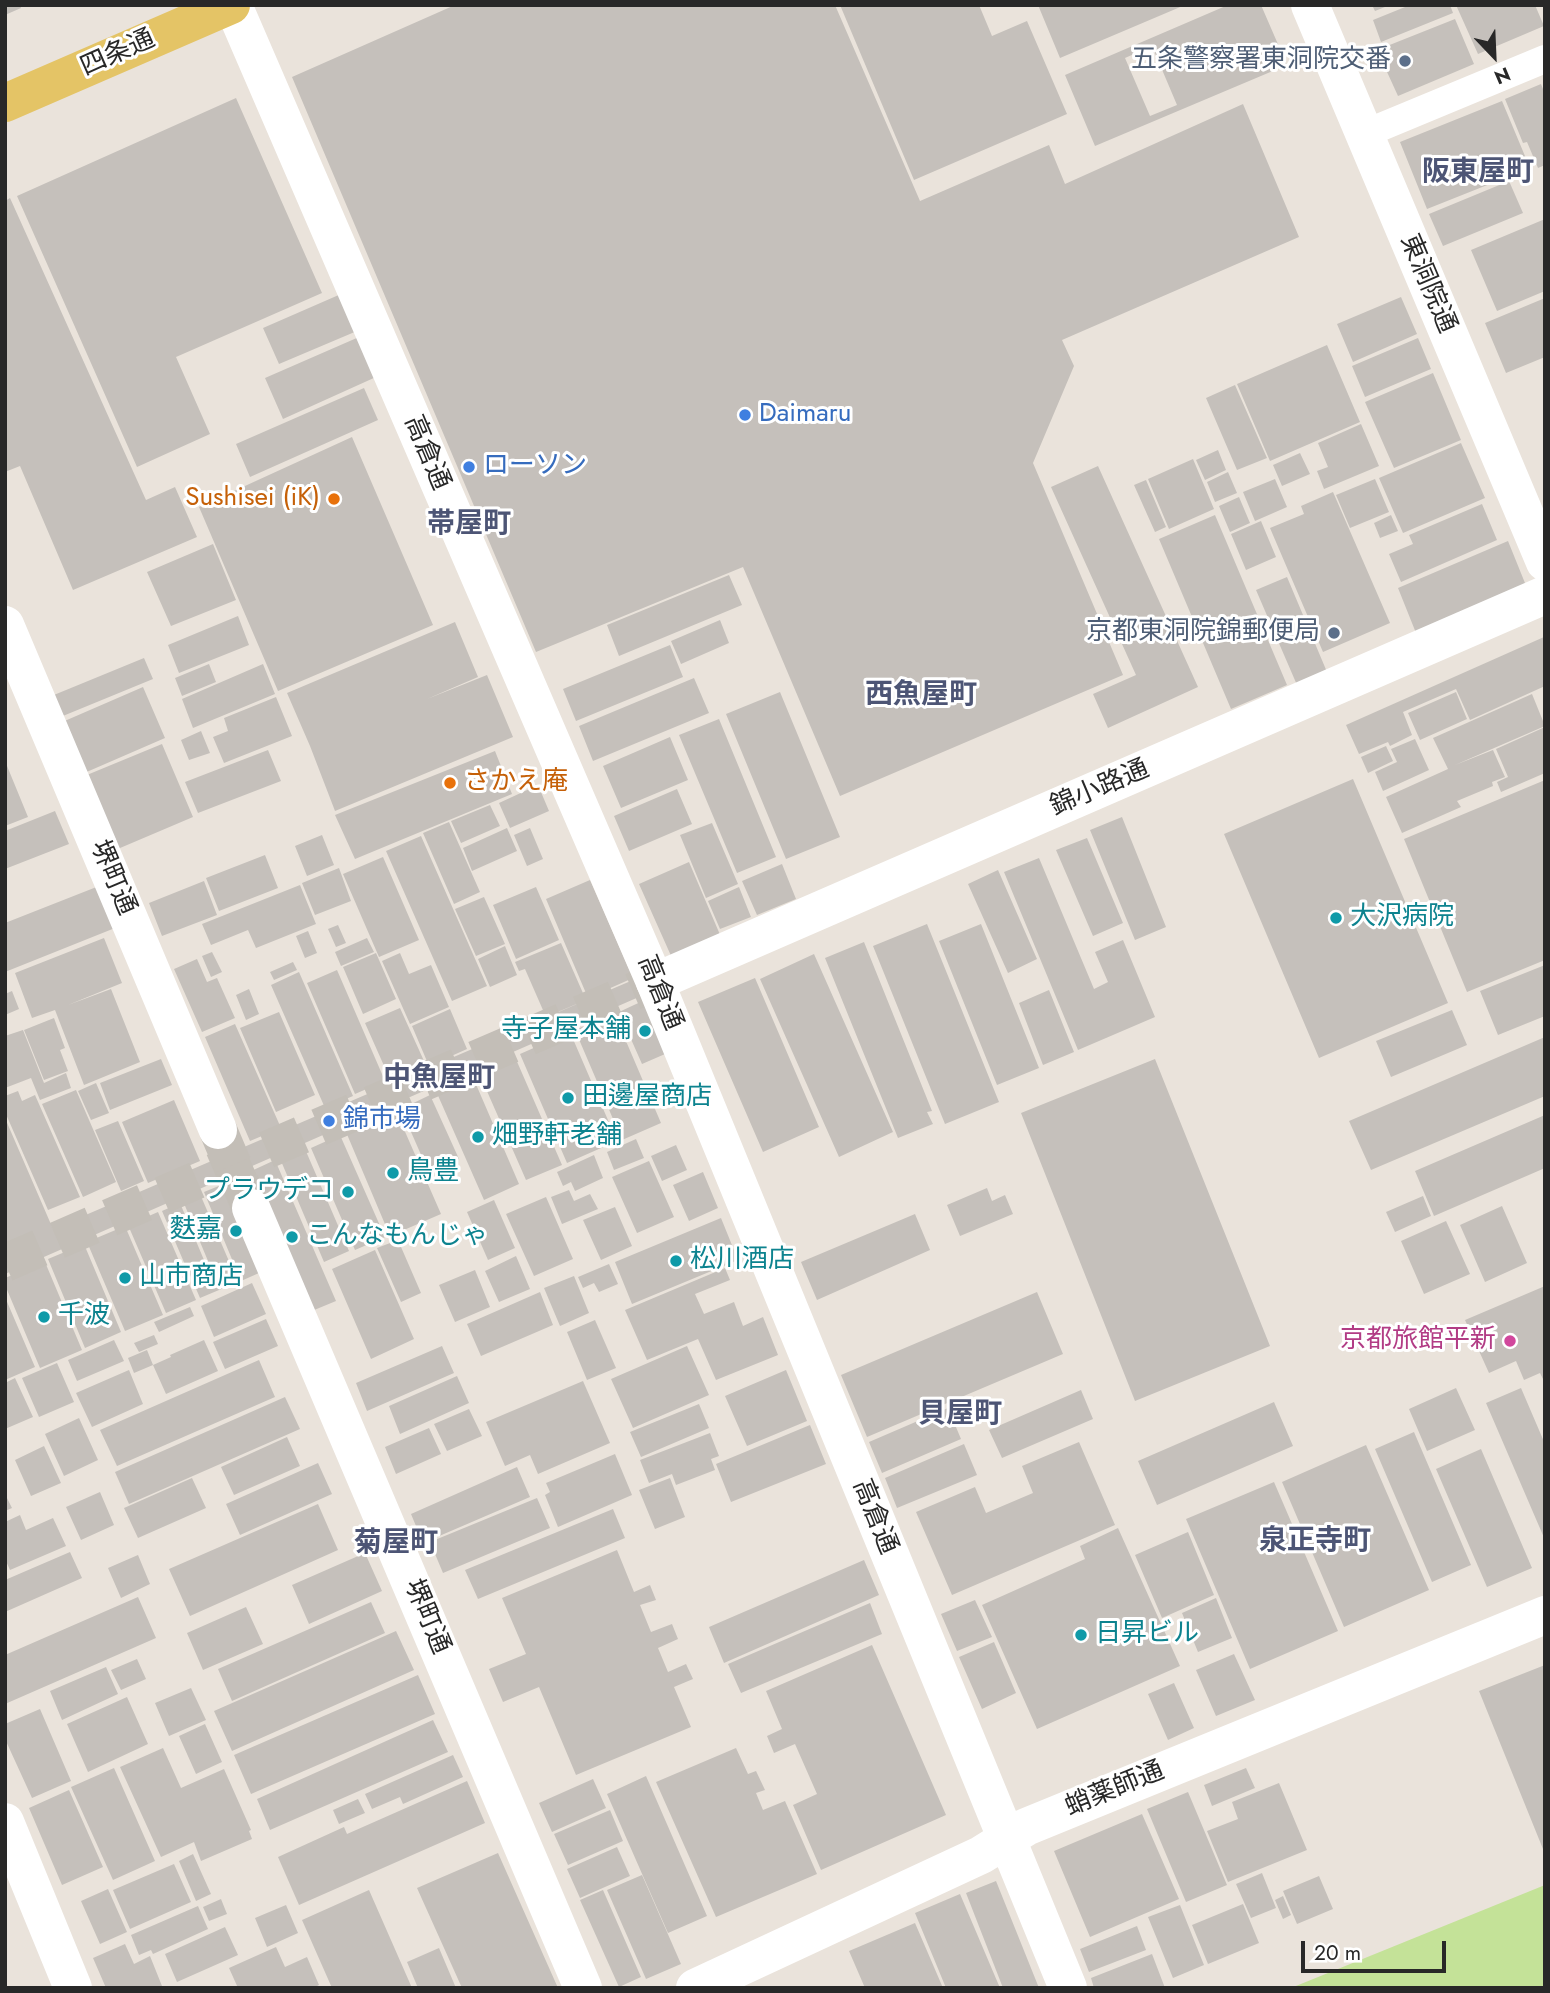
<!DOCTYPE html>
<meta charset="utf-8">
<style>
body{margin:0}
#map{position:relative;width:1550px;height:1993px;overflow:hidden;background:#eae3db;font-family:Jost,sans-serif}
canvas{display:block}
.frame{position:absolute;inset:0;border:7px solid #282828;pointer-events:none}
.north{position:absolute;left:1459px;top:21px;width:70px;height:70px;-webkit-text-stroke:5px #fff;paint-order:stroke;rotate:157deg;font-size:19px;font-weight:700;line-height:28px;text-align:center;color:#282828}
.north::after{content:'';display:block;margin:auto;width:24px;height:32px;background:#282828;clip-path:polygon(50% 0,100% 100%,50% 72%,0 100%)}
.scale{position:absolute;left:1301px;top:1941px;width:145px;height:32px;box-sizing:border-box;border:4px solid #282828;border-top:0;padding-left:9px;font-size:21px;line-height:24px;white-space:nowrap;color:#282828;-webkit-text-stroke:5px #fff;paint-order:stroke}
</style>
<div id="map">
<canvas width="1550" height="1993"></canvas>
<div class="frame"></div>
<div class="north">N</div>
<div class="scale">20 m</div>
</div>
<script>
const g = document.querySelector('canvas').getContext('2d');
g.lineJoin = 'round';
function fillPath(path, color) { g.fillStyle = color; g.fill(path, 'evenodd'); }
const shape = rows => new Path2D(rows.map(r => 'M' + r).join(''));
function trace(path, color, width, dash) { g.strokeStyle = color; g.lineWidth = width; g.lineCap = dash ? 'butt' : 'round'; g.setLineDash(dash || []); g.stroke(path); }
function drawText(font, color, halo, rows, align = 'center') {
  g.font = font + ' Jost,"Noto Sans JP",sans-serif'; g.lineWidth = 6; g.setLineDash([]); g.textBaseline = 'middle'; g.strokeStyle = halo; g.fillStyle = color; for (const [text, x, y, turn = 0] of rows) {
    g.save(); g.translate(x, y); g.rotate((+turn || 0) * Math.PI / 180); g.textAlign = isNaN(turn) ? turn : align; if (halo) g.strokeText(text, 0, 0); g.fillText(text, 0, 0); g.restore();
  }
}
fillPath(shape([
 [1545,1885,1545,1988,1291,1988]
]), '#c4e298');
fillPath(shape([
 [5,5,20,5,21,8,5,15],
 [455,5,835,5,920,201,1049,145,1065,184,1243,104,1299,237,1062,340,1074,366,1033,463,1123,675,840,796,743,567,536,652,292,77],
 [840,5,979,5,992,36,1027,21,1067,114,914,180],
 [1038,5,1185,5,1060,58],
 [1228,5,1261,5,1287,65,1095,146,1065,75],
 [1152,46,1177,105,1150,116,1125,58],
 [1372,5,1390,5,1375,11],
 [1410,5,1450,5,1453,13,1381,42,1373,20],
 [1456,5,1535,5,1544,26,1478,54],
 [1455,19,1474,64,1398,96,1377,50],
 [1541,84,1543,89,1545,88,1545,165,1538,168,1527,142,1523,143,1505,99],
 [236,98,322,293,176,357,210,434,137,467,17,196],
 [1502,101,1530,168,1427,209,1400,142],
 [1509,181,1523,213,1443,246,1429,214],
 [10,198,146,500,175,487,197,537,73,590,20,466,5,472,5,201],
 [1545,219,1545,291,1497,311,1471,250],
 [341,294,357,331,279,364,263,328],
 [1401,297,1417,334,1353,362,1337,324],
 [1545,298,1545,357,1506,373,1485,323],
 [359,337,376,377,283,419,265,378],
 [1418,338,1431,369,1365,397,1352,366],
 [1327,345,1360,422,1270,461,1237,384],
 [1433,373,1461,440,1394,468,1365,402],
 [1235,385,1267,458,1237,470,1206,398],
 [364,388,378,420,250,477,236,444],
 [1361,424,1379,466,1324,489,1317,471,1328,467,1318,443],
 [352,437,433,625,278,691,199,507],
 [1461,443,1485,498,1403,533,1379,478],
 [1218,450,1226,470,1205,480,1196,460],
 [1300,453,1310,474,1282,486,1273,465],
 [1193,459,1214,509,1169,529,1148,479],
 [1098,466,1198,687,1108,728,1093,694,1136,675,1051,487],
 [1228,472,1237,493,1215,502,1207,482],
 [1275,479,1287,507,1255,521,1243,492],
 [1375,479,1389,512,1350,528,1336,495],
 [1146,480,1166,527,1155,532,1134,485],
 [1333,492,1390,623,1323,652,1270,528,1304,514,1301,506],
 [1239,497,1250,523,1230,532,1219,506],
 [1482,504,1497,540,1401,582,1389,554,1413,544,1409,535],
 [1215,515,1287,685,1231,709,1159,539],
 [1391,515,1398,531,1380,538,1374,523],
 [1261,521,1276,557,1246,570,1231,534],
 [1508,541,1527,588,1416,633,1398,588],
 [213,544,236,600,171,626,147,572],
 [729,575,742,605,619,656,607,625],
 [1287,577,1327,672,1297,685,1256,590],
 [238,616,249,645,179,673,168,645],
 [720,620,729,643,681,664,671,641],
 [455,622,478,677,427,699,487,675,513,737,335,811,310,746,287,693],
 [1544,637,1545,686,1470,720,1456,689,1403,712,1412,735,1390,746,1388,742,1359,754,1346,725],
 [670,645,683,677,576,721,563,689],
 [144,658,153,679,58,718,49,697],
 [209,664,216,682,182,696,175,678],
 [263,664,275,694,193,728,182,699],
 [694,678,709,713,593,761,579,726],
 [143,687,165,738,82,774,60,723],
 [780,692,840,837,786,859,726,714],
 [1456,692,1467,719,1420,740,1408,713],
 [1532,694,1545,726,1455,765,1493,750,1505,777,1492,782,1493,786,1457,801,1461,807,1402,833,1386,797,1448,769,1433,738],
 [276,697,292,736,224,763,213,737,228,731,224,718],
 [719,719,776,857,737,873,679,735],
 [1545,727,1545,773,1501,792,1497,782,1508,777,1496,749],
 [201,731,210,753,189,760,181,740],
 [670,737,688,780,621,808,603,766],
 [1415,739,1429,770,1383,791,1375,772,1397,762,1391,749],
 [162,744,193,817,113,851,82,777],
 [1386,746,1393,761,1368,773,1361,757],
 [268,750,281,781,198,813,185,782],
 [495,751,512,794,355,859,335,815],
 [5,761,28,817,5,826],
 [1353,779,1448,1003,1319,1058,1224,834],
 [1545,780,1545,960,1467,992,1404,839],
 [538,785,549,811,510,828,499,803],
 [677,789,692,824,629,851,614,816],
 [490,805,500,826,461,843,451,821],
 [55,811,69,844,5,869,5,831],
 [1122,817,1166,927,1135,940,1090,830],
 [449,822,480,892,454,904,423,833],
 [712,823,738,884,706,898,680,835],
 [507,828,517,851,472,871,463,848],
 [530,828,543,859,527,866,514,835],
 [322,835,334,865,307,876,295,846],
 [421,836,487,986,452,1001,386,851],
 [1087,838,1123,923,1093,936,1056,850],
 [265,855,278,888,219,911,206,878],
 [383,857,419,940,379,957,343,874],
 [1039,858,1094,989,1108,982,1095,952,1123,940,1155,1017,1078,1050,1004,872],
 [689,862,721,937,672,958,639,884],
 [782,864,796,899,757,915,742,881],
 [339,868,351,901,315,915,302,883],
 [998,870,1037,959,1008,973,968,884],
 [590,880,633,978,588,998,546,899],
 [204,881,217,915,162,936,149,903],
 [300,885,316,924,256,948,248,930,211,945,202,924],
 [99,886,115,928,5,972,5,923],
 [536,887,559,940,516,959,493,905],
 [739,887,751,917,720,929,708,901],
 [484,897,505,944,476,956,455,909],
 [927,924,999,1102,945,1124,873,946],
 [981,924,1039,1068,997,1085,939,941],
 [338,925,346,943,336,947,328,929],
 [308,931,317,953,305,958,296,936],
 [104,938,122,983,68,1005,111,989,140,1062,84,1085,55,1010,32,1018,15,973],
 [367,938,374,952,341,966,335,952],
 [864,942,932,1111,927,1112,933,1124,898,1138,825,958],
 [561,943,586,1000,546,1017,525,969,519,971,515,962],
 [505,946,517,975,490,987,478,959],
 [212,952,222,972,211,977,202,956],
 [376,953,396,999,363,1014,343,967],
 [400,953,409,974,431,965,449,1007,410,1024,382,961],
 [814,954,893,1132,839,1157,760,979],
 [197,959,207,982,217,978,235,1018,202,1032,174,969],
 [293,962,297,970,274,980,270,972],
 [1545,965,1545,1016,1498,1035,1480,991],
 [337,970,385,1081,355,1094,307,983],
 [299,972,353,1096,325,1108,271,985],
 [640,977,648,993,5,1274,5,1250,8,1249,5,1243,5,1118,53,1229],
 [755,978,819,1127,763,1152,698,1002],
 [249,989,259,1014,246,1020,236,995],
 [1049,990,1074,1052,1043,1065,1019,1003],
 [12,991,19,1009,5,1015,5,994],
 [649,998,672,1051,642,1064,619,1012],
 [400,1008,424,1061,389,1077,365,1023],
 [450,1009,467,1049,429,1066,412,1026],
 [1452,1010,1467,1045,1391,1077,1376,1041],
 [279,1012,315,1095,276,1112,240,1028],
 [614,1013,661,1123,622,1140,575,1030],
 [54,1018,65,1048,60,1050,68,1071,44,1080,24,1030],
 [235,1024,281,1128,250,1141,205,1037],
 [23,1030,44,1083,66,1073,71,1088,40,1100,31,1078,5,1088,5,1036],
 [570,1032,617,1141,567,1163,520,1054],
 [1545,1037,1545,1096,1371,1170,1349,1121],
 [515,1057,562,1165,526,1180,479,1073],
 [161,1059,172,1085,110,1110,100,1083],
 [1155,1059,1270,1346,1135,1401,1021,1113],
 [472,1075,519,1184,484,1200,436,1091],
 [96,1083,109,1113,91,1120,78,1091],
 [76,1090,116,1182,83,1197,42,1104],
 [18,1091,22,1101,35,1095,80,1197,48,1210,5,1112,5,1096],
 [430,1095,459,1159,429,1173,401,1109],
 [174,1100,200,1161,148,1183,122,1122],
 [396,1111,441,1214,390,1236,346,1132],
 [1545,1115,1545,1168,1434,1216,1415,1171],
 [118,1121,144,1181,121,1191,95,1130],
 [340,1135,385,1237,355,1250,311,1148],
 [636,1139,644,1158,614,1170,607,1152],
 [676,1145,687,1170,662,1181,651,1156],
 [305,1149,349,1251,324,1262,281,1161],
 [594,1155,603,1178,575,1191,571,1182,563,1186,557,1172],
 [275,1160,336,1301,307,1313,247,1173],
 [649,1161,674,1217,637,1233,612,1177],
 [703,1172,718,1208,689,1221,673,1185],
 [231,1181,268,1269,241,1281,204,1192],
 [987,1188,992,1201,1005,1195,1013,1214,960,1236,947,1205],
 [569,1190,574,1201,590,1194,598,1209,562,1224,551,1197],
 [200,1194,238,1282,200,1298,188,1270,208,1261,183,1201],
 [1423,1196,1431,1216,1395,1232,1386,1212],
 [546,1197,573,1259,534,1276,506,1214],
 [494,1200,515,1248,488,1260,467,1212],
 [180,1203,204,1260,186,1267,162,1211],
 [1502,1206,1527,1263,1485,1282,1460,1225],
 [615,1207,632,1246,601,1260,583,1220],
 [158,1212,196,1300,166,1313,128,1225],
 [915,1214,930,1250,817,1300,801,1262],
 [721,1218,738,1260,632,1304,615,1262],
 [1446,1221,1470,1274,1424,1294,1401,1241],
 [125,1226,163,1315,125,1331,87,1242],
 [398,1240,421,1293,401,1302,377,1248],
 [84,1244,121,1332,85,1348,48,1259],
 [375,1250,414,1339,371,1359,332,1269],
 [516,1256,530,1289,499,1302,485,1271],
 [45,1262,82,1350,40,1368,5,1285,5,1278],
 [609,1264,618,1284,599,1292,594,1283,583,1288,578,1277],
 [725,1268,730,1280,695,1294,704,1314,734,1302,743,1326,763,1317,778,1355,716,1380,698,1339,647,1360,625,1310],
 [475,1270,490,1307,455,1322,439,1285],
 [574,1276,589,1313,560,1326,544,1288],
 [252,1283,266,1314,214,1337,201,1306],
 [1545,1286,1545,1383,1540,1373,1524,1380,1516,1361,1489,1373,1465,1320],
 [540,1292,553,1325,481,1356,467,1324],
 [1037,1292,1063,1354,867,1437,841,1375],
 [5,1297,35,1367,5,1380],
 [190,1307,194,1316,159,1332,154,1322],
 [266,1319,278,1346,225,1369,213,1342],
 [595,1320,616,1368,587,1380,567,1332],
 [154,1335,158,1344,139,1352,134,1343],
 [114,1340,124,1361,77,1381,68,1360],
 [204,1340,218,1371,166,1394,153,1365,171,1357,170,1355],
 [442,1346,454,1373,367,1411,356,1383],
 [687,1346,709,1395,633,1428,611,1379],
 [147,1350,153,1365,134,1373,128,1358],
 [259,1360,275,1397,117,1466,100,1430],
 [57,1363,74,1402,39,1417,22,1378],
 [129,1370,143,1404,92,1427,76,1393],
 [786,1370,807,1421,747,1446,725,1396],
 [457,1376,469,1403,400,1434,389,1406],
 [15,1378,33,1417,5,1429,5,1383],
 [583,1381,610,1443,538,1474,530,1455,505,1466,486,1422],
 [1456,1388,1475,1430,1427,1451,1409,1409],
 [1521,1388,1545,1444,1545,1540,1486,1403],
 [1081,1390,1093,1419,1002,1458,989,1430],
 [285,1397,300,1429,129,1504,115,1472],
 [1274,1402,1293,1446,1157,1505,1138,1461],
 [699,1404,709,1428,641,1457,630,1432],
 [948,1408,961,1439,882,1473,869,1442],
 [469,1409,482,1436,447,1451,434,1424],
 [79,1418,98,1460,64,1476,45,1434],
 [810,1425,826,1464,731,1502,716,1464],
 [429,1428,441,1454,396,1474,385,1447],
 [1414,1432,1471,1565,1432,1582,1375,1449],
 [710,1433,719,1456,711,1459,715,1470,676,1485,672,1474,649,1483,640,1460],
 [287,1437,300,1466,234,1495,221,1467],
 [1079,1442,1115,1525,952,1595,916,1512,975,1487,986,1513,1033,1493,1022,1466],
 [964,1444,977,1475,897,1508,885,1478],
 [1366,1445,1429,1590,1344,1627,1282,1482],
 [44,1446,61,1483,31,1496,15,1460],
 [1481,1449,1532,1568,1487,1587,1436,1469],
 [615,1454,632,1495,558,1527,545,1495,550,1492,546,1483],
 [318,1463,332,1494,240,1535,226,1504],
 [517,1467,530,1497,423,1543,411,1514],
 [192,1478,206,1508,138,1538,124,1508],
 [670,1478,685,1517,655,1529,639,1490],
 [1274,1482,1338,1631,1250,1669,1186,1519],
 [100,1492,114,1525,81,1540,66,1507],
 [5,1494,12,1508,5,1511],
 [537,1498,550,1528,443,1573,430,1542],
 [318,1504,338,1550,190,1616,169,1569],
 [613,1509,625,1538,478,1599,465,1570],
 [20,1515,26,1530,53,1518,66,1546,10,1570,5,1559,5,1522],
 [1118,1528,1180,1666,1037,1729,982,1605,1085,1559,1080,1546],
 [1188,1532,1214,1595,1162,1618,1135,1555],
 [617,1550,634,1592,650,1585,656,1600,640,1605,651,1632,672,1624,678,1639,658,1648,668,1672,686,1664,693,1679,674,1687,691,1727,576,1775,539,1687,503,1702,489,1669,526,1654,502,1598],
 [70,1552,82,1578,5,1612,5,1580],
 [365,1553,382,1591,309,1624,292,1585],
 [138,1555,150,1584,121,1598,108,1568],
 [864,1560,879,1595,724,1663,709,1627],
 [138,1597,156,1638,5,1704,5,1655],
 [1216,1598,1232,1638,1198,1652,1182,1613],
 [975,1600,992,1637,957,1651,941,1614],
 [371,1602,385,1633,232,1701,218,1669],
 [870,1603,882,1634,741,1693,728,1664],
 [246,1607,263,1644,203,1670,187,1633],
 [396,1631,414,1670,232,1751,214,1711],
 [994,1642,1016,1693,982,1709,959,1657],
 [872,1645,946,1815,821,1870,793,1805,817,1794,795,1744,774,1753,767,1736,782,1729,766,1691],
 [1234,1654,1255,1700,1216,1716,1196,1670],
 [137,1659,146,1679,121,1690,111,1670],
 [1545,1665,1545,1854,1479,1691],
 [106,1667,118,1694,62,1720,50,1691],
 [418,1675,435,1714,251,1794,234,1755],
 [1174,1683,1194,1728,1168,1740,1148,1694],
 [191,1688,206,1720,169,1736,155,1703],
 [127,1697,148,1744,88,1772,67,1724],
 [40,1709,71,1781,32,1798,5,1739,5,1724],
 [433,1720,448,1752,270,1830,257,1799],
 [205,1724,222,1762,196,1774,179,1736],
 [163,1748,181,1788,224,1769,251,1830,249,1831,252,1839,201,1861,194,1842,161,1857,120,1767],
 [736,1748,748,1774,756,1771,765,1790,756,1793,763,1810,785,1801,817,1874,716,1917,656,1782],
 [453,1755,463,1777,403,1804,400,1797,372,1809,365,1794],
 [114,1768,155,1861,113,1880,71,1787],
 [1246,1768,1255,1788,1212,1806,1204,1785],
 [646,1776,707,1916,668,1933,607,1794],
 [593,1779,606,1808,552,1832,539,1803],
 [467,1781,485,1823,299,1905,278,1857,344,1827,347,1834],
 [1279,1783,1307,1850,1228,1882,1207,1831,1238,1819,1232,1802],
 [69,1790,103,1867,62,1885,29,1808],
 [1188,1792,1227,1885,1186,1902,1147,1809],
 [358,1799,365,1813,339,1824,333,1810],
 [610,1810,623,1841,568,1865,554,1834],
 [1142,1814,1179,1899,1090,1937,1054,1851],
 [617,1847,630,1876,580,1898,567,1869],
 [498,1853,558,1988,462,1988,417,1888],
 [193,1854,211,1894,196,1901,179,1861],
 [174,1864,191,1902,130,1929,113,1890],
 [1262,1873,1276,1908,1251,1918,1236,1884],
 [642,1875,681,1964,646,1979,607,1890],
 [1319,1876,1333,1909,1297,1924,1283,1891],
 [996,1881,1039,1988,1003,1988,966,1893],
 [108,1889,127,1932,100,1944,81,1901],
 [369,1890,412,1988,332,1988,302,1920],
 [603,1890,641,1977,619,1987,580,1900],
 [960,1894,1000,1988,946,1988,915,1913],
 [1283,1896,1291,1915,1283,1919,1275,1900],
 [221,1899,227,1914,209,1921,203,1907],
 [1243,1904,1259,1943,1208,1964,1192,1925],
 [286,1905,298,1933,267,1947,255,1918],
 [1180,1905,1204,1965,1173,1978,1148,1917],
 [198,1906,208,1929,153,1954,151,1950,139,1955,131,1935],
 [915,1923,943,1988,865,1988,849,1951],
 [1137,1926,1146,1950,1089,1972,1080,1949],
 [225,1927,238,1955,177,1982,165,1954],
 [125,1944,134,1964,150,1956,162,1986,158,1988,106,1988,93,1958],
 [276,1947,285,1967,307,1957,319,1985,313,1988,238,1988,229,1968],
 [439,1948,456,1988,418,1988,407,1962],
 [1152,1954,1165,1988,1094,1988,1091,1978]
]), '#c5c0bb');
trace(shape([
 [5,1263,655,982]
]), '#c3beb7', 38, [38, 19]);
trace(shape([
 [218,1130,251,1208]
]), '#c3beb7', 38, [38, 19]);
trace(shape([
 [1364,134,1545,59]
]), '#fff', 28);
trace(shape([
 [233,5,655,982]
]), '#fff', 38);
trace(shape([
 [1310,5,1545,562],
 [5,625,218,1130],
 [251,1208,583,1988],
 [5,1822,73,1988],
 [695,1988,981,1855,1026,1827,1545,1615],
 [1068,1988,655,982,1545,595]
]), '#fff', 38);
trace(shape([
 [5,103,231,5]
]), '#e4c466', 38);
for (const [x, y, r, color] of [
 [1405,61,7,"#5c6f8a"],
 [745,415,7,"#3f7fe0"],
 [469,467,7,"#3f7fe0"],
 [334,499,7,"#e8710a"],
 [1334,633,7,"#5c6f8a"],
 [450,783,7,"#e8710a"],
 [1336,918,7,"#0f9aa8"],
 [645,1031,7,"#0f9aa8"],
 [568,1098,7,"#0f9aa8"],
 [329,1121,7,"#3f7fe0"],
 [478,1137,7,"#0f9aa8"],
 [393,1173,7,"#0f9aa8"],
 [348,1192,7,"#0f9aa8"],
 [236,1231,7,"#0f9aa8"],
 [292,1237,7,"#0f9aa8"],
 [676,1261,7,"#0f9aa8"],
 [125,1278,7,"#0f9aa8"],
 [44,1317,7,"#0f9aa8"],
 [1510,1341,7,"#d1479c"],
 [1081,1635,7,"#0f9aa8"]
]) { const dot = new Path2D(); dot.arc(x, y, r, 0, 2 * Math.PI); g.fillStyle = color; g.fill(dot); trace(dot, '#fff', 2.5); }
drawText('26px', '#282828', '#fff', [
 ["四条通",118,54,-24],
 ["東洞院通",1427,284,67],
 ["高倉通",426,453,67],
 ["錦小路通",1100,789,-23],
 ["堺町通",112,878,67],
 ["高倉通",659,993,68],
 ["高倉通",874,1517,68],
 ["堺町通",426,1617,67],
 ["蛸薬師通",1115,1790,-22]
]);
drawText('26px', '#4e5e75', '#fff', [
 ["五条警察署東洞院交番",1391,61],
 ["京都東洞院錦郵便局",1320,633]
], 'right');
drawText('26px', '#366cbe', '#fff', [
 ["Daimaru",759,415],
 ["ローソン",483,467],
 ["錦市場",343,1121]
], 'left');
drawText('26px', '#c56008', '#fff', [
 ["Sushisei (iK)",320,499],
 ["さかえ庵",464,783,"left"]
], 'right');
drawText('26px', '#0d838f', '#fff', [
 ["大沢病院",1350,918],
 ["寺子屋本舗",631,1031,"right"],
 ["田邊屋商店",582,1098],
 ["畑野軒老舗",492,1137],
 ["鳥豊",407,1173],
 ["プラウデコ",334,1192,"right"],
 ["麩嘉",222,1231,"right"],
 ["こんなもんじゃ",306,1237],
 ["松川酒店",690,1261],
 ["山市商店",139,1278],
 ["千波",58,1317],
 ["日昇ビル",1095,1635]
], 'left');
drawText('26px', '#b23c85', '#fff', [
 ["京都旅館平新",1496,1341]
], 'right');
drawText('bold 28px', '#4d5575', '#fff', [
 ["阪東屋町",1478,173],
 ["帯屋町",469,525],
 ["西魚屋町",921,696],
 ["中魚屋町",439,1079],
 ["貝屋町",960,1415],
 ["泉正寺町",1315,1542],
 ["菊屋町",396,1544]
]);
</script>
